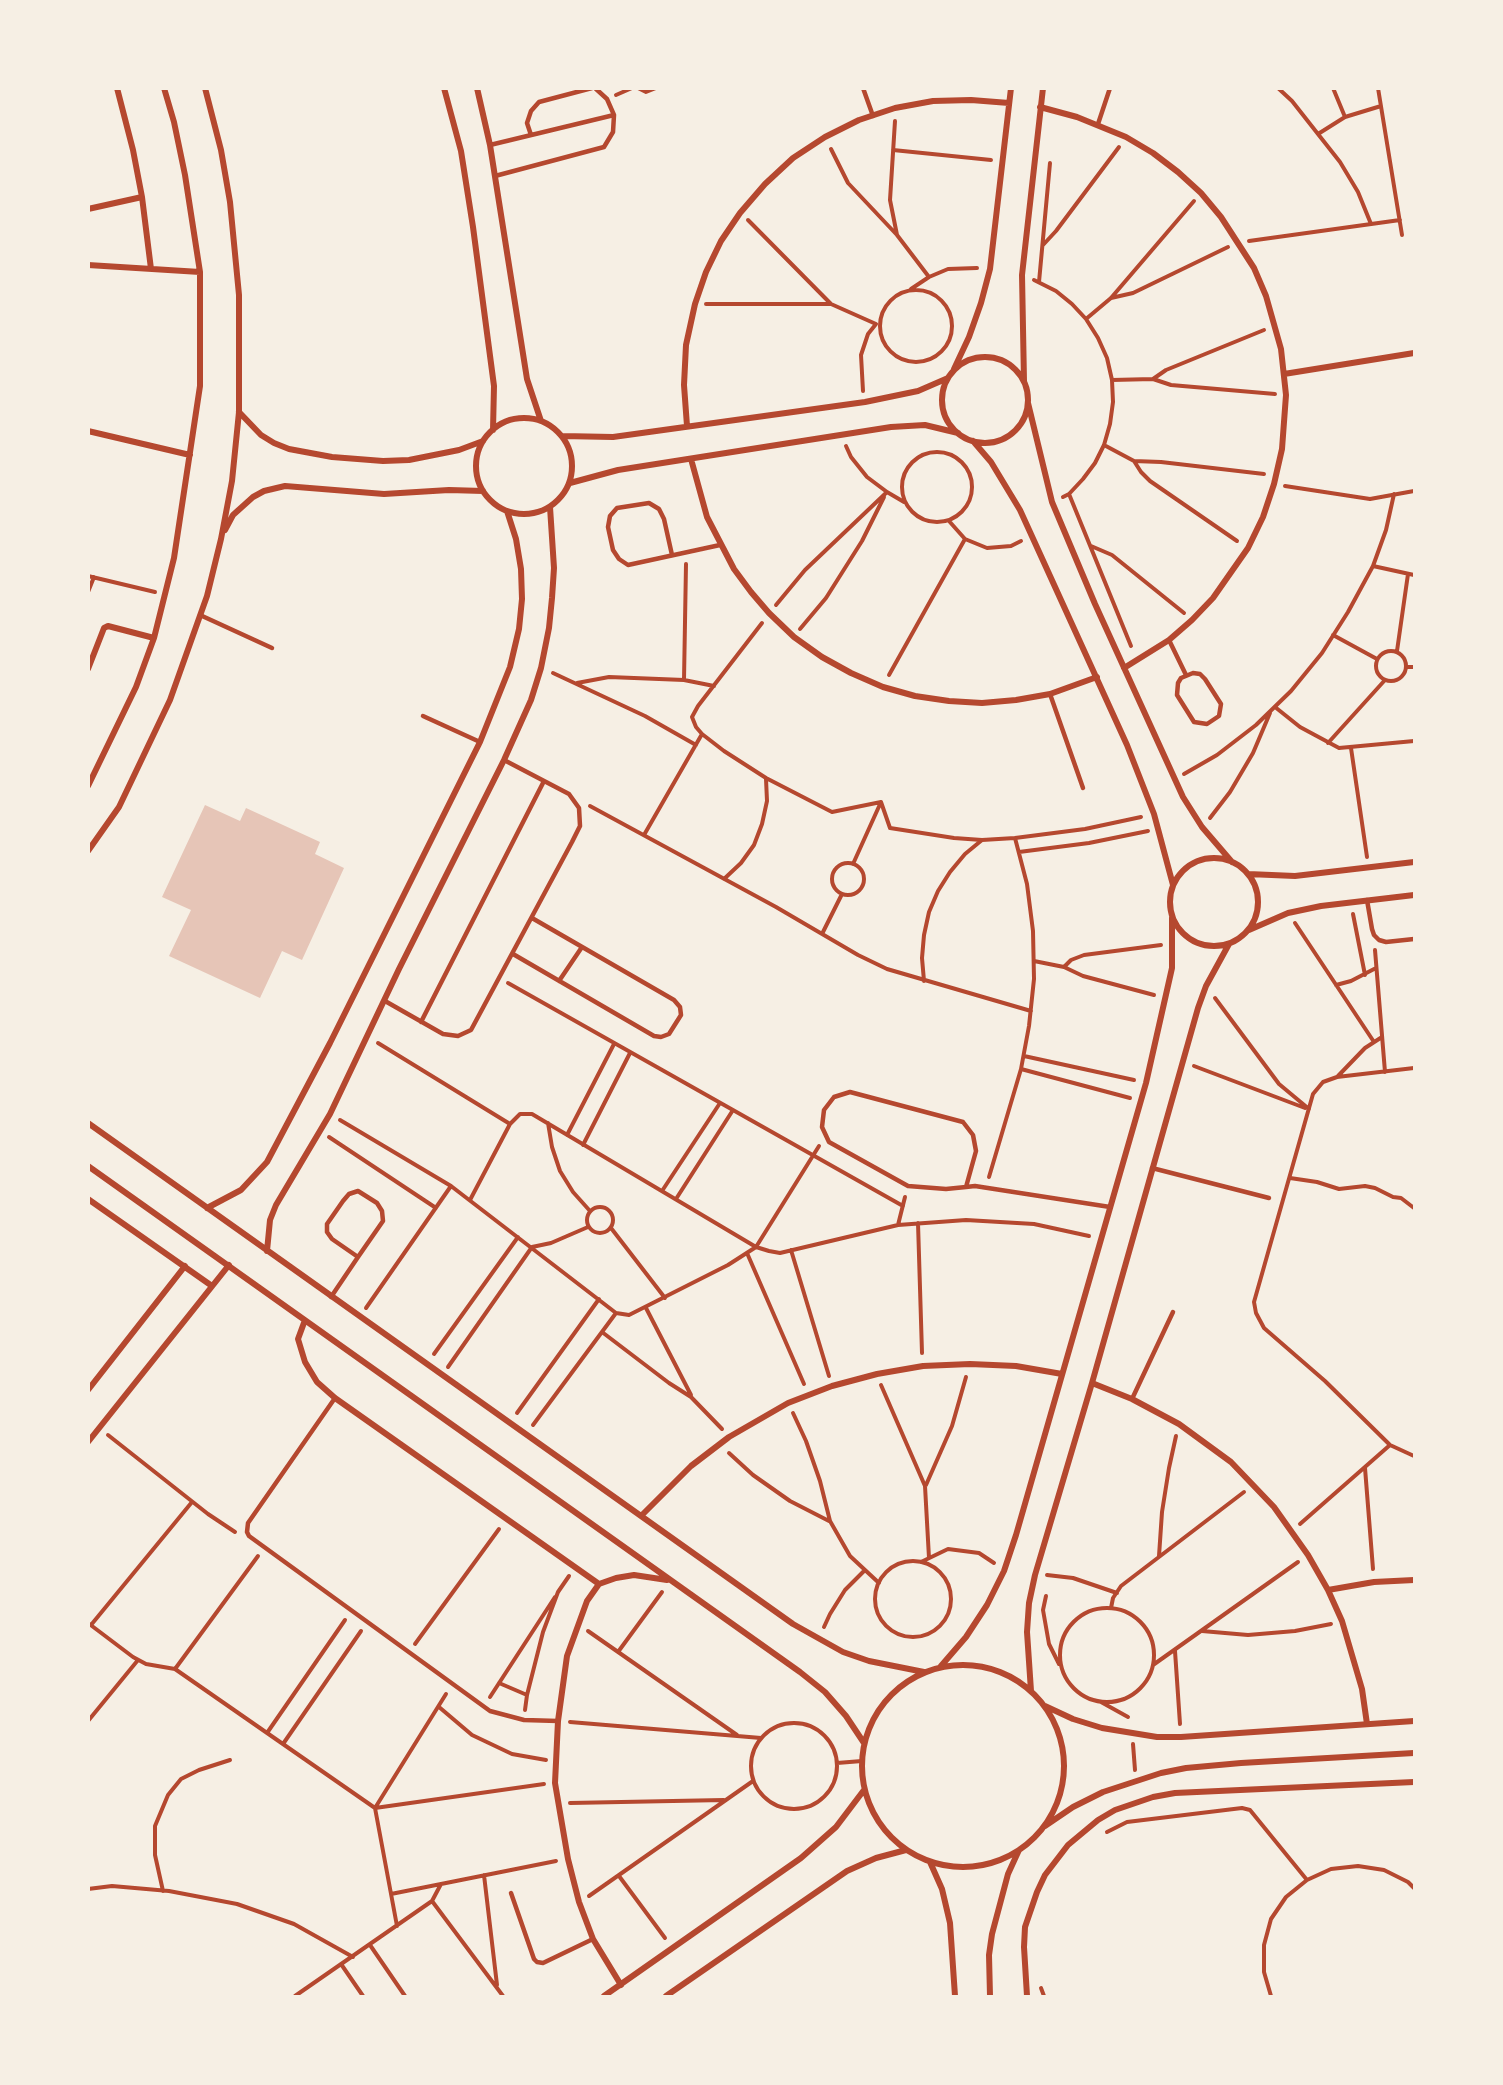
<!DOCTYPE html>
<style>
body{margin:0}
#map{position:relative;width:1503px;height:2085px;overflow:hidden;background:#f6efe4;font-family:Lato,sans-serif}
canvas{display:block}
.frame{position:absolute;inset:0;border:90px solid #f6efe4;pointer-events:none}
</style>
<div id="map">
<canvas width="1503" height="2085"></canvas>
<div class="frame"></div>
</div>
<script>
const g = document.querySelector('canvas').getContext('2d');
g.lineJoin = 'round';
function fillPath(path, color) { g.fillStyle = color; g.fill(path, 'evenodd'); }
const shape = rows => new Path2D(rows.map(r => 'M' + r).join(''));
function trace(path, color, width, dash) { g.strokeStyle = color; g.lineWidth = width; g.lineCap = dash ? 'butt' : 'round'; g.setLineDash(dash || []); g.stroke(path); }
fillPath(shape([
 [205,805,240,821,246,808,320,842,315,854,344,868,302,960,282,951,260,998,169,956,191,910,162,897]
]), '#e6c5b7');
trace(shape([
 [638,88,646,92,656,88],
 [1278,88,1292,101,1340,162,1358,192,1371,224],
 [1333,88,1345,117],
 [1378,88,1402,235],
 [616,95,632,88],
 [895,121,890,200,897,235,929,277],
 [1318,134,1345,117,1381,106],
 [831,149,848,183,897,235],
 [893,150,991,160],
 [748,220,831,304,876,324],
 [1249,241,1400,220],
 [1043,245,1056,231,1119,147],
 [1034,280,1056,291,1072,304,1086,319,1098,338,1107,358,1112,380,1113,402,1110,424,1104,445,1095,463,1083,479,1069,494,1063,497],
 [1039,282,1050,163],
 [911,289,929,277,948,269,977,268],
 '880 326a36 36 0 1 1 72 0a36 36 0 1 1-72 0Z',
 [1111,298,1133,293,1228,247],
 [706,304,830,304],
 [1086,319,1111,298,1194,201],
 [1153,379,1166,370,1264,330],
 [1112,380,1153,379,1171,385,1275,394],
 [863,391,861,355,868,334,876,324],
 [1104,445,1134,461,1161,462,1264,474],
 [846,446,851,457,867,477,887,492,904,502],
 '902 487a35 35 0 1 1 70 0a35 35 0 1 1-70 0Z',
 [1134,461,1141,472,1150,481,1237,541],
 [1285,486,1370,499,1414,491],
 [1069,494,1131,646],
 [949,521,965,539,987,548,1011,546,1021,541],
 [1091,546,1112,555,1184,613],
 [1373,566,1414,575],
 [88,576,155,592],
 [88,592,94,577],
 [776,605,805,570,887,492],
 [762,623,698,706,692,717,696,727,702,734,724,751,766,778,832,812,881,802,890,828,954,838,982,840,1015,838,1027,884,1033,931,1034,979,1029,1026,1021,1069,989,1177],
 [800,629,826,598,862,541,884,497],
 [1333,635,1377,659],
 '1376 666a15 15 0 1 1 30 0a15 15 0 1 1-30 0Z',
 [1397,651,1408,574],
 [1407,667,1414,667],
 [553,673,645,716,696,745],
 [889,675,965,539],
 [684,680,686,564],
 [577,683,609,677,684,680,714,686],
 [1275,707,1300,727,1339,748,1414,741],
 [1328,743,1385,680],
 [1351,748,1367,857],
 [1184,774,1217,755,1256,725,1291,691,1322,653,1348,612,1373,566,1386,530,1394,494],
 [590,806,776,907,858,955,887,969,1031,1011],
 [1210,818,1230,792,1253,753,1270,713],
 [644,835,702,734],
 [1015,838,1085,829,1141,817],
 [1019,852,1089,843,1148,831],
 '832 879a16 16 0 1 1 32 0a16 16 0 1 1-32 0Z',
 [853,864,881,802],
 [724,879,741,863,754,845,762,824,767,801,766,779],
 [1353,914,1365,975],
 [1295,923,1374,1042],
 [822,934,842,894],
 [1375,950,1385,1072],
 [1034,961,1064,967,1083,976,1154,995],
 [1064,967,1071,960,1084,955,1161,945],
 [924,981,922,958,924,935,929,912,938,891,950,872,965,854,982,840],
 [508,983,903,1206],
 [1336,985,1351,981,1376,968],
 [1215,998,1279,1084,1309,1109],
 [378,1043,510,1124],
 [1024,1056,1134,1080],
 [1194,1066,1305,1108],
 [1414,1068,1337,1077,1323,1082,1313,1094,1254,1302,1256,1313,1264,1328,1325,1381,1390,1445,1414,1456],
 [1021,1069,1130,1098],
 [1338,1076,1365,1048,1382,1037],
 [340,1120,451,1186,616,1313,629,1315,728,1265,756,1247,819,1146],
 [548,1123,552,1147,560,1171,573,1192,590,1211],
 [567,1135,614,1044],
 [329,1137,436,1208],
 [583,1145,630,1053],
 [1290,1178,1317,1182,1339,1189,1365,1186,1375,1188,1393,1197,1401,1198,1414,1208],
 [662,1191,720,1103],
 [676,1199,733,1110],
 [470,1200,510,1124,520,1114,532,1114,756,1247,769,1251,780,1253,898,1225,966,1220,1034,1224,1089,1236],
 '587 1220a13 13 0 1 1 26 0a13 13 0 1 1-26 0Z',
 [918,1223,922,1353],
 [898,1225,905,1197],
 [611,1228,665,1298],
 [791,1250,829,1376],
 [747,1253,804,1384],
 [366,1308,451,1186],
 [646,1308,691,1395],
 [602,1332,669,1383,691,1397,722,1429],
 [434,1354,518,1237],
 [448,1367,532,1247,551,1243,588,1227],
 [881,1385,925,1486,929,1558],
 [517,1413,599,1299],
 [793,1413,806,1441,820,1481,830,1521,850,1556,879,1583],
 [533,1425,616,1313],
 [108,1435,208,1514,235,1532],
 [729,1453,753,1475,790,1501,829,1521],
 [1365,1468,1373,1569],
 [926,1485,952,1426,966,1377],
 [1300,1524,1390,1445],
 [1159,1556,1162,1512,1169,1468,1176,1436],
 '875 1599a38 38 0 1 1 76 0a38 38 0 1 1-76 0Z',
 [921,1562,948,1549,979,1553,994,1563],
 [1047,1575,1073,1578,1117,1593],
 [1046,1596,1043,1610,1049,1644,1059,1664],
 [1111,1608,1113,1598,1121,1586,1244,1492],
 '1060 1655a47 47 0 1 1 94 0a47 47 0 1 1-94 0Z',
 [88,1623,133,1657,146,1664,175,1669,375,1808,544,1784],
 [91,1625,192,1502],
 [824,1627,830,1614,845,1590,865,1570],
 [588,1631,737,1735],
 [1202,1631,1248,1635,1295,1631,1331,1624],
 [415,1644,499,1529],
 [1175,1651,1180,1724],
 [618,1652,662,1592],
 [1153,1665,1298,1562],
 [175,1669,258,1556],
 [499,1683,527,1695],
 [490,1697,555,1597],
 [1101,1702,1128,1717],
 [439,1707,472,1735,512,1754,546,1760],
 [525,1710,527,1695,543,1632,558,1592,569,1576],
 [88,1721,138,1660],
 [570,1722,761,1738],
 '751 1766a43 43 0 1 1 86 0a43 43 0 1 1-86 0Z',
 [267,1733,345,1620],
 [283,1744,361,1631],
 [1133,1744,1135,1770],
 [837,1763,862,1761],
 [570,1803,724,1800],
 [1107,1832,1127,1822,1242,1808,1250,1810,1307,1880],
 [484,1875,497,1985],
 [619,1876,665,1938],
 [88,1889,112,1886,169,1891,237,1904,294,1924,353,1957],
 [163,1891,155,1855,155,1826,168,1795,181,1779,199,1770,230,1760],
 [391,1894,556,1861],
 [589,1896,753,1781],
 [432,1901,503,1996],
 [397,1926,375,1808,446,1694],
 [370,1945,405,1996],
 [341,1964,363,1996],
 [1041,1988,1044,1996],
 [295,1996,432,1901,441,1884],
 [1271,1996,1264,1972,1264,1945,1271,1919,1286,1897,1307,1880,1331,1869,1358,1866,1384,1870,1408,1882,1414,1888]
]), '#b5482f', 4);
trace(shape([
 [863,88,873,116],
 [1098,124,1110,88],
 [531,135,527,123,531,111,539,102,592,88],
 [490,145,614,115],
 [495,176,604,147,613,132,614,115,607,99,595,88],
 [672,555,664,519,659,509,649,503,617,508,610,516,608,527,613,550,619,559,628,565,720,545],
 [200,615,272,648],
 [1169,640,1186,675],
 [1193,673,1200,674,1205,679,1221,704,1219,716,1207,724,1194,722,1177,695,1178,683,1181,678,1193,673],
 [1050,694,1083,788],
 [423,716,480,742],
 [1367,900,1372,929,1374,935,1379,940,1386,942,1414,939],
 [513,954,654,1036,661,1037,669,1034,681,1015,680,1007,674,1000,532,918],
 [559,981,582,947],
 [385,1001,443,1034,458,1036,471,1030,572,842,580,826,579,808,569,794,504,760],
 [421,1022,544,781],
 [850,1092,963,1122,973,1135,976,1151,966,1187,946,1189,908,1186,829,1142,822,1127,824,1110,834,1097,850,1092],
 [1152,1168,1269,1198],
 [966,1187,975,1186,1110,1207],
 [331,1297,358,1257,383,1221,382,1211,377,1203,358,1191,349,1194,343,1201,327,1224,327,1232,332,1239,358,1257],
 [335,1398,248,1523,247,1532,249,1536,490,1711,524,1720,558,1721],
 [1132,1399,1173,1312],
 [511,1893,534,1959,537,1962,543,1963,593,1939]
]), '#b5482f', 4.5);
trace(shape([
 [117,88,133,150,142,197,151,269],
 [444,88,461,151,473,227,494,386,493,430],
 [477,88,490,145,527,379,541,421],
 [1040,107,1077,117,1126,137,1153,153,1178,172,1201,193,1221,217,1254,268,1266,296,1281,349,1286,395,1282,449,1274,484,1263,517,1248,548,1213,598,1192,620,1169,640,1124,668],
 [88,209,142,197],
 [88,265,200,272],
 '942 400a43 43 0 1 1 86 0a43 43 0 1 1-86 0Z',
 [954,369,969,337,981,303,990,269,1011,88],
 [1284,374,1414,353],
 [1024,381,1022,275,1043,88],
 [1028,403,1052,502,1095,604,1183,797,1202,827,1232,862],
 [239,412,261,435,274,443,289,449,332,457,383,461,409,460,459,450,483,441],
 '476 466a48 48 0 1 1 96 0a48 48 0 1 1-96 0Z',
 [687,426,684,385,686,345,695,304,706,272,721,241,740,213,765,184,793,158,825,137,859,120,895,108,933,101,971,100,1009,103],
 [88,431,190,455],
 [562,436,613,437,865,402,918,391,948,378],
 [973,441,991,462,1020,510,1127,745,1154,814,1173,885],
 [691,459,707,517,734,569,751,592,769,613,794,637,822,657,851,673,883,687,915,696,949,701,982,703,1016,700,1050,694,1097,677],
 [570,483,618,470,891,427,925,425,958,433],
 [225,530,233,515,253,497,264,491,285,486,384,494,449,490,483,491],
 [88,669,104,628,108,626,154,638],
 [88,786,136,687,154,638,174,558,200,386,200,272,185,175,174,122,164,88],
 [88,851,119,807,170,700,207,596,221,539,232,481,239,412,239,295,230,202,221,150,205,88],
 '1170 902a44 44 0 1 1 88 0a44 44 0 1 1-88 0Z',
 [1248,874,1295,876,1414,862],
 [1249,930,1288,913,1321,906,1414,895],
 [88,1123,793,1624,843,1652,869,1661,924,1672],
 [88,1166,800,1672,825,1692,846,1716,864,1743],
 [88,1199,212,1286],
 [207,1208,241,1190,267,1162,330,1043,480,742,510,667,519,629,522,599,521,569,516,539,507,511],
 [267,1251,270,1220,276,1205,330,1114,399,969,504,760,531,700,541,668,549,628,552,598,554,568,550,507],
 [305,1320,298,1339,305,1362,317,1382,335,1398,599,1584],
 [1092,1383,1132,1399,1179,1424,1231,1462,1274,1507,1308,1555,1328,1590,1342,1621,1362,1689,1367,1724],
 [88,1390,185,1266],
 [88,1442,229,1265],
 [641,1516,691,1466,729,1437,788,1403,832,1386,877,1374,923,1366,970,1364,1016,1366,1062,1374],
 [1328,1590,1374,1582,1414,1580],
 '862 1766a101 101 0 1 1 202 0a101 101 0 1 1-202 0Z',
 [941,1666,966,1637,987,1605,1004,1571,1016,1535,1146,1083,1172,968,1172,918],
 [1031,1691,1027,1632,1029,1603,1035,1575,1092,1383,1198,1008,1206,986,1229,944],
 [1045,1706,1073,1719,1102,1728,1157,1737,1181,1737,1414,1721],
 [1045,1826,1073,1807,1103,1792,1161,1773,1186,1768,1241,1763,1414,1753],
 [930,1862,942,1889,950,1923,955,1996],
 [621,1985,593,1939,579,1902,568,1859,555,1783,558,1721,567,1656,587,1601,599,1584,616,1578,634,1575,667,1580],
 [604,1996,801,1858,836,1827,864,1790],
 [666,1996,847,1871,876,1858,906,1850],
 [990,1996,989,1955,992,1934,1008,1874,1019,1850],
 [1027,1996,1024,1947,1025,1927,1037,1892,1045,1875,1068,1845,1098,1820,1115,1810,1153,1797,1175,1793,1414,1782]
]), '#b5482f', 6);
</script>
